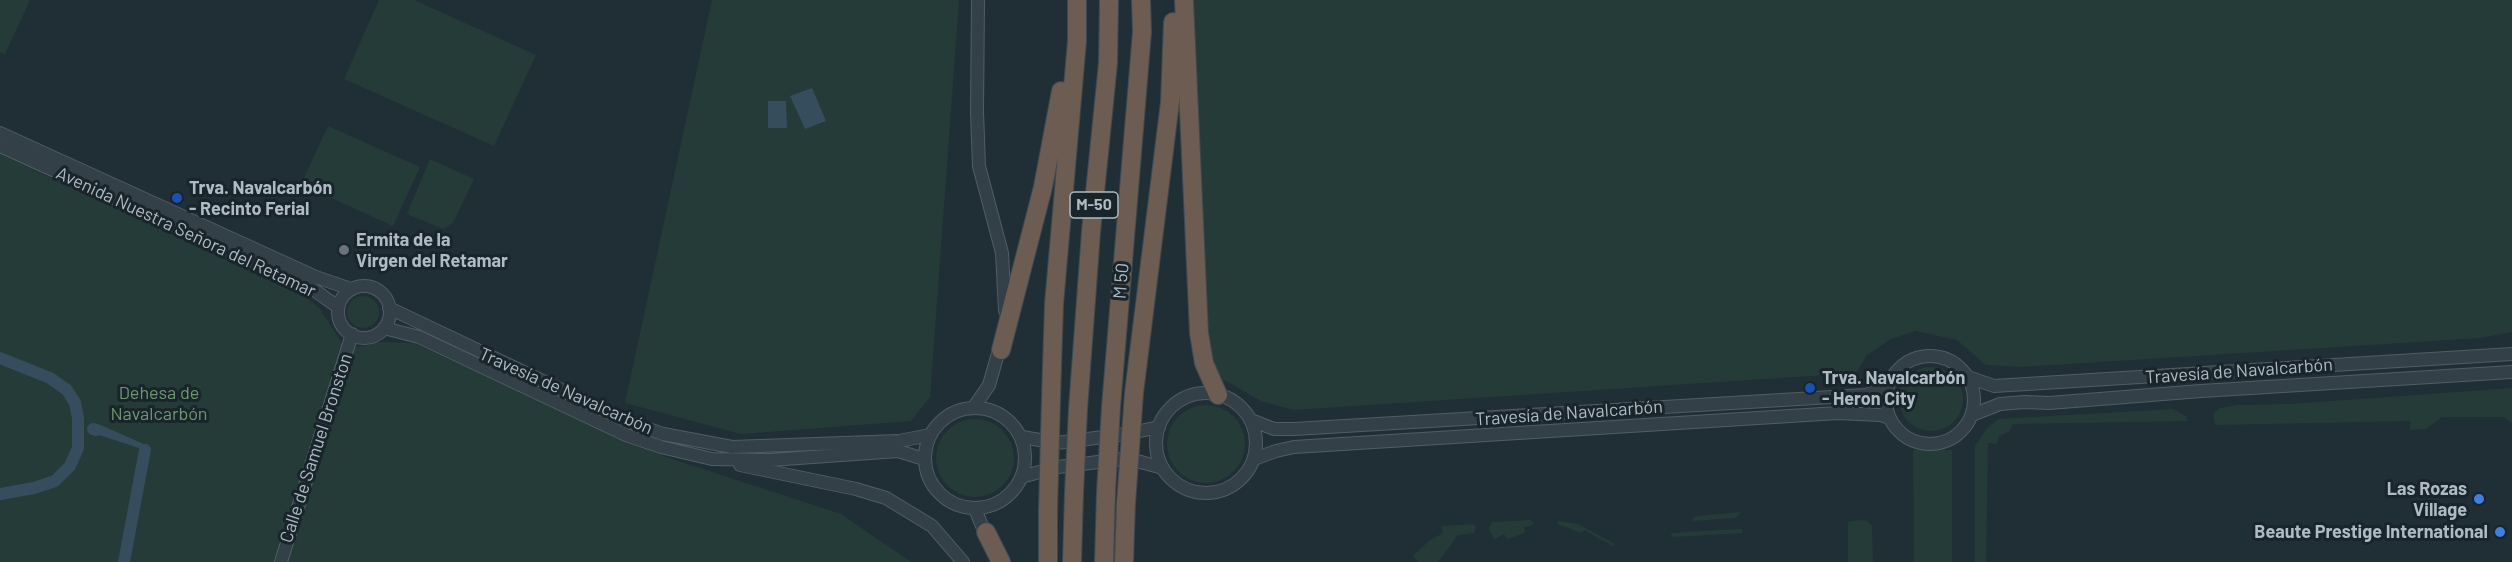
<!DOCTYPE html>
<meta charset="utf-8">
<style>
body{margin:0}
canvas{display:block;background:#202e36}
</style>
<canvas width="2512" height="562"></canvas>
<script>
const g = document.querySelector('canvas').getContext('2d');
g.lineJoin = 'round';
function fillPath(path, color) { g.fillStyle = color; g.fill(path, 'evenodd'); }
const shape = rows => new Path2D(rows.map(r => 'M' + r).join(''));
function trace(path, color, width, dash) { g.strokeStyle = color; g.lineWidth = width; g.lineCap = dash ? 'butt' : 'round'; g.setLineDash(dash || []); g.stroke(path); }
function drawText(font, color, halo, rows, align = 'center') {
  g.font = font + ' Barlow,sans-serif'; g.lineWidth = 6; g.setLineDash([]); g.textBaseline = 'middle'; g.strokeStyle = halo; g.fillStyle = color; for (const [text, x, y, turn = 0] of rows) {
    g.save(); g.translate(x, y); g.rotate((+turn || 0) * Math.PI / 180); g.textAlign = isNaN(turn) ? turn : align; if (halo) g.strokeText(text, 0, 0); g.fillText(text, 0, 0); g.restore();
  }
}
fillPath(shape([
 [0,0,30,0,5,54,0,52],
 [379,0,414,0,536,55,494,146,344,79],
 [712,0,959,0,930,397,911,421,741,434,625,403],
 [1184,0,2512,0,2512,332,2480,338,2021,367,1986,365,1957,340,1916,331,1891,339,1867,355,1856,373,1293,410,1261,401,1226,381,1210,380],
 [328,126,420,167,393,226,301,184],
 [0,154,307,298,320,309,341,342,359,347,380,342,413,343,666,457,841,514,911,562,0,562],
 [430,159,474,179,453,223,443,229,407,214],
 '347 312a16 16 0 1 1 32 0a16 16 0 1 1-32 0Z',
 '1899 399a32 32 0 1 1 64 0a32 32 0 1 1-64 0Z',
 [2512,388,2512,423,2504,417,2442,417,2426,429,2410,430,2410,421,2216,425,2214,421,2214,413,2220,408,2237,405,2290,404],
 '1167 444a39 39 0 1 1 78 0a39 39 0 1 1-78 0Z',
 [2173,409,2186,416,2188,421,2013,424,2010,431,1999,436,1997,444,1988,443,1986,562,1975,562,1975,446,1987,428,1998,419],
 '936 458a39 39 0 1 1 78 0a39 39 0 1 1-78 0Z',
 [1913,450,1952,450,1952,562,1914,562],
 [1741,512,1735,518,1691,521,1697,516],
 [1530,520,1534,523,1531,526,1524,527,1525,533,1507,539,1504,534,1495,539,1490,532,1489,527,1492,522],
 [1861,520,1867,521,1872,525,1873,562,1848,562,1848,522],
 [1558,521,1578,524,1615,544,1613,546,1584,530,1582,533,1557,524],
 [1473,524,1476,527,1474,533,1458,535,1438,562,1418,562,1413,556,1430,540,1443,533,1441,526],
 [1742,529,1742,533,1672,537,1671,533]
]), '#253b37');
fillPath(shape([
 [812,88,826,121,805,129,790,96],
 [768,101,786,101,787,128,768,128],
 [98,424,146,445,145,450,96,434]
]), '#354d5d');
trace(shape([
 [0,358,50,378,67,390,75,403,78,418,78,448,70,466,55,481,34,488,0,494],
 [93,429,96,430],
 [124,562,145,450]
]), '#354d5d', 12);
const minor = shape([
 [978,0,977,112,979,166,1002,253,1005,311],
 [0,133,316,277,351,289],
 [0,146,310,287,338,307],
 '338 312a26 26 0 1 1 52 0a26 26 0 1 1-52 0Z',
 [389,308,629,422,663,434,732,447,899,441,930,435],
 [384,328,419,337,626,435,661,447,712,459,770,460,898,451,924,459],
 '1886 400a44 44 0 1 1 88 0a44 44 0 1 1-88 0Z',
 [1968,377,1994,386,2512,354],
 '1156 443a50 50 0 1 1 100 0a50 50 0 1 1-100 0Z',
 [974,407,989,385,1001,343],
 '925 458a50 50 0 1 1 100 0a50 50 0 1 1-100 0Z',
 [1972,415,2000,404,2025,402,2049,403,2201,391,2512,372],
 [1251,420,1274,429,1294,429,1866,395,1888,387],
 [1022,437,1057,443,1126,434,1159,427],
 [1254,459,1276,451,1294,447,1838,413,1881,415,1890,418],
 [740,465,856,489,886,498,932,526,963,562],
 [1021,477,1058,467,1122,459,1137,461,1163,468],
 [975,509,987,538],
 [281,562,352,334]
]);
const highway = shape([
 [1184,0,1199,333,1204,363,1218,395],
 [1001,350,1043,187,1061,91],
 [1134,393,1170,102,1173,22],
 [1051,399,1054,304,1077,41,1077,0],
 [1111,407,1142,32,1141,0],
 [1078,409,1091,232,1108,63,1109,0],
 [1048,510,1048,562],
 [986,532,1001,562],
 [1072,562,1074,493],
 [1104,562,1106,492],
 [1124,562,1126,503]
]);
trace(minor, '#515d65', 14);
trace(highway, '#3e4a51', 20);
trace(minor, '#344047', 12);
trace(highway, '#6d5c51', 18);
const highwayBridge = shape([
 [1106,492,1111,407],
 [1074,493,1078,409],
 [1126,503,1134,393],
 [1048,510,1051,399]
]);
trace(highwayBridge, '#3e4a51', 20, []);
trace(highwayBridge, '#6d5c51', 18);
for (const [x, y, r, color] of [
 [177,198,6,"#1a4fb4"],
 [344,250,6,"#6b7280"],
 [1810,388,6,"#1a4fb4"],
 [2479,499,6,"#3f7fe0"],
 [2500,532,6,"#3f7fe0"]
]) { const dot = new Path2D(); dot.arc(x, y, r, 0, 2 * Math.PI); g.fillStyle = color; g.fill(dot); trace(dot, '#19242b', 2); }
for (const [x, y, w] of [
 [1094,205,48]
]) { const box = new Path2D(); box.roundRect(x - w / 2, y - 13, w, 26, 4.5); g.fillStyle = '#19242b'; g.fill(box); trace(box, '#aebbc4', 1.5); }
drawText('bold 16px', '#aebbc4', null, [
 ["M-50",1094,205]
]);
drawText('bold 18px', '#aebbc4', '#19242b', [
 ["Trva. Navalcarbón",189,188],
 ["- Recinto Ferial",189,209],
 ["Ermita de la",356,240],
 ["Virgen del Retamar",356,261],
 ["Trva. Navalcarbón",1822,378],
 ["- Heron City",1822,399],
 ["Las Rozas",2467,489,"right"],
 ["Village",2467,510,"right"],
 ["Beaute Prestige International",2488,532,"right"]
], 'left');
drawText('18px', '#aebbc4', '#19242b', [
 ["Avenida Nuestra Señora del Retamar",186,232,25],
 ["M 50",1121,281,-85],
 ["Travesía de Navalcarbón",2239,371,-4],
 ["Travesía de Navalcarbón",566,391,24],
 ["Travesía de Navalcarbón",1569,413,-4],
 ["Calle de Samuel Bronston",316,448,-72]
]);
drawText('18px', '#6f9870', '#19242b', [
 ["Dehesa de",159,393],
 ["Navalcarbón",159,414]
]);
</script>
